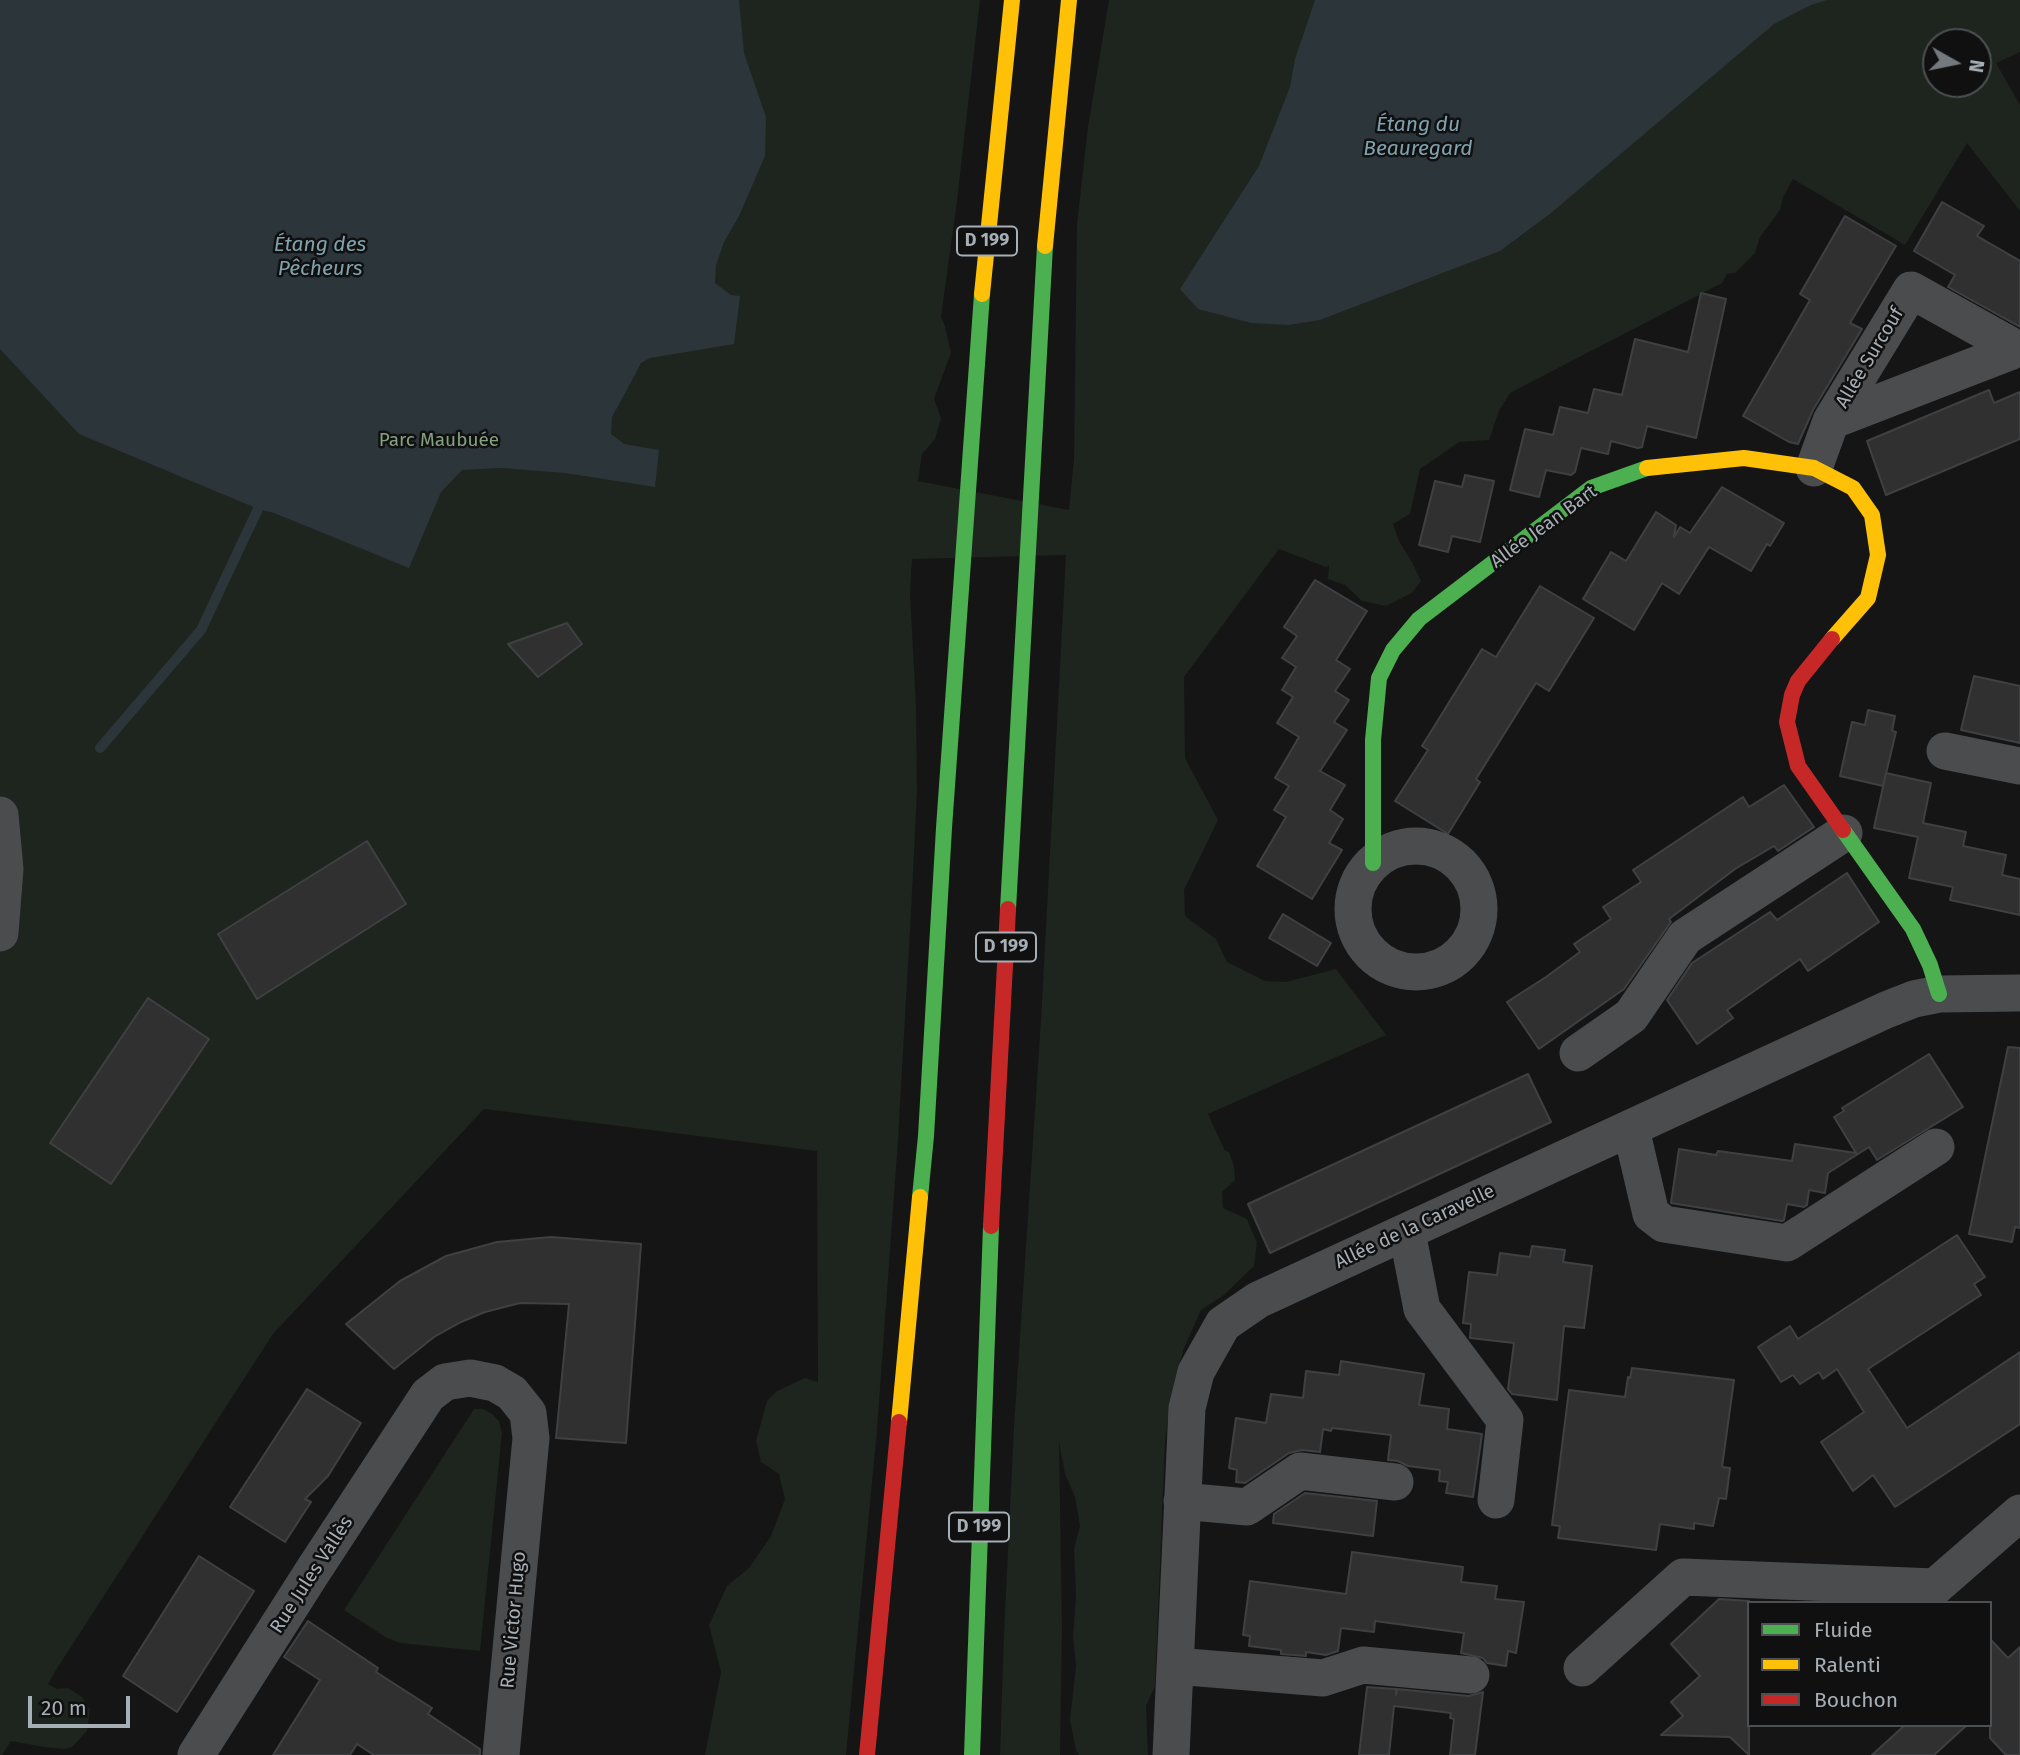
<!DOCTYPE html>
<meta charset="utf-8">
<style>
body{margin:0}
#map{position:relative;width:2020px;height:1755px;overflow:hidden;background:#151516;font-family:"Fira Sans",sans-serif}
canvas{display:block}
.legend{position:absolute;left:1747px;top:1601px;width:245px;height:126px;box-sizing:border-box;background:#101011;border:2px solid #4c5053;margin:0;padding:9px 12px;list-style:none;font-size:21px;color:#a7afb6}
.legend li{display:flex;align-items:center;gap:14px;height:35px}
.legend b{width:35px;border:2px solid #4c5053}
.north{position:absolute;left:1922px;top:28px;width:70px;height:70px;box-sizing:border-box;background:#101011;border:2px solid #4c5053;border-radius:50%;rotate:99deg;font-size:19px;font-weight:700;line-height:28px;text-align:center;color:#a7afb6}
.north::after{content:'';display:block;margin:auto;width:24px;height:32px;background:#74797e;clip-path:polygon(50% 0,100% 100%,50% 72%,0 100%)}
.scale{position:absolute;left:28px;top:1696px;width:102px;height:32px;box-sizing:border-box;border:4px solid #a7afb6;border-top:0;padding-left:9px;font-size:21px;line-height:24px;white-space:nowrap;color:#a7afb6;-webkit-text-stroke:5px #101011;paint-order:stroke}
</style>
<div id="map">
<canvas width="2020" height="1755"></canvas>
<ul class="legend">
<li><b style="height:9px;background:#4caf50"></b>Fluide</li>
<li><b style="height:9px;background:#ffc107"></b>Ralenti</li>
<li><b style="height:9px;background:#c62828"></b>Bouchon</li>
</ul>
<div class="north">N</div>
<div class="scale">20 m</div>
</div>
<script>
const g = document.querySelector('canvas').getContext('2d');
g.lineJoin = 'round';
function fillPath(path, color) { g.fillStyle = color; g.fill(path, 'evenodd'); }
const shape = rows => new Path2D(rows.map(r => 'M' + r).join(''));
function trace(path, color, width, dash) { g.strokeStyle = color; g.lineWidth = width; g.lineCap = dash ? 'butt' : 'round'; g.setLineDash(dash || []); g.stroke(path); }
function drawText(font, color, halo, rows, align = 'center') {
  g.font = font + ' "Fira Sans",sans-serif'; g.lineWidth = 5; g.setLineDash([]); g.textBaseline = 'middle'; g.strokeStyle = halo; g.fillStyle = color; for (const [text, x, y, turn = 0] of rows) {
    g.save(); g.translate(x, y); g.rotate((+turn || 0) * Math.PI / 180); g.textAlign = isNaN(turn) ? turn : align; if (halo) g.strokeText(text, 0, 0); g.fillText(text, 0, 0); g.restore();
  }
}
fillPath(shape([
 [0,0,980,0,957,201,941,317,945,326,951,353,934,399,941,418,935,439,922,454,918,481,1069,510,1074,459,1077,224,1088,127,1109,0,2020,0,2020,52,1996,63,2020,105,2020,211,1967,143,1905,245,1793,179,1783,197,1780,210,1760,237,1755,253,1735,273,1727,274,1722,283,1510,393,1499,411,1489,440,1459,442,1420,469,1410,514,1393,524,1399,541,1412,562,1421,581,1412,593,1386,606,1362,601,1345,585,1328,579,1329,565,1326,567,1279,549,1184,677,1185,758,1218,820,1184,890,1185,916,1216,939,1227,962,1265,981,1286,982,1336,969,1386,1035,1208,1114,1225,1151,1229,1152,1234,1167,1235,1180,1222,1192,1223,1208,1247,1219,1257,1243,1254,1266,1224,1295,1201,1310,1184,1348,1171,1396,1165,1443,1155,1686,1146,1706,1148,1755,1079,1755,1076,1750,1070,1720,1076,1666,1073,1637,1076,1594,1074,1549,1080,1526,1075,1497,1065,1474,1059,1442,1062,1628,1060,1755,1000,1755,1004,1633,1014,1427,1041,1020,1066,555,912,559,910,593,916,707,917,791,911,912,898,1140,877,1430,846,1755,705,1755,721,1672,709,1625,727,1586,749,1568,771,1536,785,1499,779,1474,761,1462,756,1441,767,1401,777,1391,805,1378,818,1382,817,1151,484,1109,273,1334,56,1670,48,1684,57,1689,68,1688,82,1697,90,1710,87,1731,72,1747,64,1749,44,1747,11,1741,2,1755,0,1755],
 [1936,42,1978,42,1978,84,1936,84],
 [474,1409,483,1409,492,1414,499,1421,502,1433,480,1651,400,1643,387,1638,344,1610]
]), '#1e241e');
fillPath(shape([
 [0,0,739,0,744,53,766,117,765,156,739,216,724,242,716,265,715,283,731,295,740,296,734,344,650,358,641,363,630,384,612,417,611,434,624,444,659,450,655,487,565,473,502,468,462,470,441,492,409,568,274,513,258,509,79,434,0,349],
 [1315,0,1827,0,1811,5,1774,24,1551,213,1500,251,1320,320,1289,325,1251,323,1198,309,1180,289,1259,166,1290,87,1295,59]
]), '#2c3539');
trace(shape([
 [100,748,201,630,258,509]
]), '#2c3539', 10);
const building = shape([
 [1942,202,1984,226,1977,236,2020,261,2020,327,1948,287,1955,275,1914,251,1942,202],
 [1845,216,1896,246,1850,323,1862,329,1813,410,1798,444,1789,442,1743,416,1810,300,1800,294,1845,216],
 [1701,293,1726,299,1696,438,1647,426,1642,447,1638,448,1611,441,1608,454,1581,448,1575,472,1571,475,1546,470,1539,497,1510,490,1525,429,1553,435,1560,407,1588,413,1594,389,1622,395,1635,339,1688,352,1701,293],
 [1989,390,1994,403,2020,392,2020,439,1886,495,1867,441,1989,390],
 [1465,475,1494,481,1480,542,1452,536,1448,552,1419,545,1435,481,1462,487,1465,475],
 [1722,487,1784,523,1770,546,1767,544,1751,571,1709,547,1679,594,1662,583,1634,630,1583,599,1611,552,1626,561,1656,512,1676,525,1674,537,1680,527,1690,533,1722,487],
 [1315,580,1367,611,1336,660,1350,669,1335,691,1349,700,1334,722,1347,730,1320,771,1345,785,1330,810,1343,819,1329,843,1342,850,1312,899,1257,866,1286,817,1274,810,1289,786,1275,778,1299,737,1277,723,1293,697,1282,690,1296,667,1282,658,1297,636,1284,627,1315,580],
 [1540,586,1594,618,1549,691,1536,683,1476,779,1480,782,1448,834,1395,801,1428,750,1422,746,1482,649,1496,657,1540,586],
 [567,623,582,644,538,677,508,644,567,623],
 [1974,676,2020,686,2020,743,1961,730,1974,676],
 [1868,710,1895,716,1892,731,1896,732,1883,786,1840,776,1852,722,1865,725,1868,710],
 [1886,773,1931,783,1923,823,1966,832,1963,846,2006,855,2002,875,2020,879,2020,915,1950,900,1953,887,1909,878,1918,837,1874,828,1886,773],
 [1784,785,1814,827,1778,851,1774,846,1735,869,1669,919,1671,922,1624,989,1539,1049,1507,1002,1546,977,1580,952,1574,944,1611,919,1603,907,1641,882,1633,870,1743,797,1749,807,1784,785],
 [367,841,406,904,257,999,218,934,367,841],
 [1847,873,1879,922,1808,971,1800,959,1727,1010,1733,1018,1697,1044,1667,1000,1692,963,1770,912,1777,920,1847,873],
 [1283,914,1331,943,1317,966,1269,938,1283,914],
 [148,998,209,1039,111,1184,50,1143,148,998],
 [2008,1047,2020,1048,2020,1228,2015,1227,2012,1242,1969,1234,2008,1047],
 [1929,1054,1963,1107,1877,1160,1869,1147,1828,1173,1825,1193,1809,1190,1807,1205,1804,1207,1787,1204,1784,1220,1782,1221,1671,1203,1679,1149,1716,1155,1718,1151,1792,1161,1795,1144,1856,1153,1834,1117,1844,1111,1842,1108,1929,1054],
 [1528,1074,1551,1122,1270,1253,1248,1204,1528,1074],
 [1957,1235,1985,1277,1974,1284,1981,1295,1868,1369,1907,1428,2020,1352,2020,1424,1895,1507,1873,1475,1853,1491,1821,1442,1864,1412,1837,1369,1823,1379,1819,1372,1800,1384,1793,1375,1781,1382,1758,1347,1790,1326,1798,1339,1957,1235],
 [551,1237,641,1244,626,1443,556,1438,569,1304,520,1303,485,1312,461,1322,434,1337,394,1369,346,1324,400,1281,446,1256,497,1242,551,1237],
 [1532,1246,1565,1250,1563,1262,1592,1266,1584,1328,1564,1326,1557,1400,1512,1394,1508,1389,1514,1343,1470,1338,1471,1324,1463,1323,1469,1272,1497,1275,1500,1253,1530,1257,1532,1246],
 [1341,1361,1424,1374,1419,1405,1449,1409,1447,1429,1482,1434,1473,1497,1446,1493,1448,1482,1439,1481,1440,1470,1408,1466,1398,1461,1388,1460,1391,1435,1332,1428,1331,1431,1323,1429,1320,1452,1302,1450,1289,1453,1245,1483,1236,1482,1237,1470,1229,1468,1236,1418,1266,1423,1271,1394,1303,1398,1306,1371,1339,1375,1341,1361],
 [1632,1368,1734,1380,1722,1467,1730,1468,1726,1499,1719,1498,1713,1526,1694,1523,1694,1529,1660,1524,1656,1550,1558,1538,1560,1526,1552,1525,1569,1390,1625,1397,1628,1377,1630,1378,1632,1368],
 [307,1389,361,1423,328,1476,305,1499,311,1502,285,1542,230,1507,307,1389],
 [1305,1493,1377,1501,1373,1536,1273,1523,1274,1514,1305,1493],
 [1352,1552,1463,1567,1461,1582,1497,1586,1495,1599,1524,1602,1516,1653,1508,1651,1506,1666,1487,1663,1483,1658,1461,1653,1464,1633,1375,1621,1374,1632,1341,1628,1338,1651,1326,1655,1306,1652,1306,1656,1281,1654,1281,1650,1249,1646,1250,1636,1243,1635,1250,1581,1346,1594,1352,1552],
 [199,1556,254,1591,177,1712,123,1676,199,1556],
 [1719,1599,1749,1601,1749,1755,1730,1737,1661,1735,1683,1716,1671,1702,1700,1676,1671,1644,1719,1599],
 [308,1621,378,1668,376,1672,432,1708,428,1714,480,1749,480,1755,374,1755,357,1744,350,1755,273,1755,320,1680,284,1657,308,1621],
 [1990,1639,2008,1658,2020,1647,2020,1755,2006,1755,1990,1738,1990,1639],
 [1367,1687,1396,1689,1396,1695,1397,1689,1469,1696,1483,1692,1475,1755,1450,1755,1454,1719,1450,1718,1451,1713,1394,1706,1389,1755,1359,1755,1367,1687],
 [1905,1725,1967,1725,1934,1755,1872,1755,1905,1725]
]);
fillPath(building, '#303031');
trace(building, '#3e4042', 2);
trace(shape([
 [1831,421,1911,290,2017,349],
 [1814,468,1831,421,2020,348],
 [1945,751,2020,766],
 [0,815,5,869,0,933],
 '1353 909a63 63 0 1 1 126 0a63 63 0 1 1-126 0Z',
 [1578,1053,1631,1016,1685,937,1844,833],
 [1631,1129,1651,1214,1664,1224,1787,1243,1936,1147],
 [1407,1232,1422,1309,1505,1420,1496,1500],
 [1182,1501,1247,1507,1300,1471,1395,1482],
 [1175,1666,1323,1678,1363,1665,1471,1675],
 [1582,1668,1683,1577,1935,1587,2020,1513],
 [196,1755,311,1574,428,1395,445,1382,470,1378,495,1383,512,1393,528,1413,531,1438,501,1755],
 [1171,1755,1187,1408,1196,1372,1223,1324,1258,1300,1886,1010,1914,999,1939,994,2020,993]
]), '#4a4c4e', 37);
trace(shape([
 [1843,830,1913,929,1930,965,1939,994],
 [1373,863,1373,740,1379,678,1393,650,1419,619,1591,488,1647,468],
 [1008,909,1045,246],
 [920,1197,926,1136,944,828,982,294],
 [972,1755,991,1226]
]), '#4caf50', 16);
trace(shape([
 [1045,246,1069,0],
 [982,294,1012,0],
 [1647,468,1744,458,1814,468,1853,488,1872,515,1878,555,1868,598,1832,639],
 [899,1422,920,1197]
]), '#ffc107', 16);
trace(shape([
 [1832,639,1798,681,1792,695,1787,722,1798,766,1843,830],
 [991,1226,1008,909],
 [867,1755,899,1422]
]), '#c62828', 16);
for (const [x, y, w] of [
 [987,241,60],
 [1006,947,60],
 [979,1527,60]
]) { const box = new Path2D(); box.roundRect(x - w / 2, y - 14.5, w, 29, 5); g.fillStyle = '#101011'; g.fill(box); trace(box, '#a7afb6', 2); }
drawText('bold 18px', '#a7afb6', null, [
 ["D 199",987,241],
 ["D 199",1006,947],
 ["D 199",979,1527]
]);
drawText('19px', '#a7afb6', '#101011', [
 ["Allée Surcouf",1870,358,-59],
 ["Allée Jean Bart",1544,527,-36],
 ["Allée de la Caravelle",1415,1227,-25],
 ["Rue Jules Vallès",312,1575,-57],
 ["Rue Victor Hugo",514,1620,-85]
]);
drawText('19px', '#84a080', '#101011', [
 ["Parc Maubuée",439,441]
]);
drawText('italic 21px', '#80a2af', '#101011', [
 ["Étang du",1418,125],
 ["Beauregard",1418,149],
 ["Étang des",320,245],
 ["Pêcheurs",320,269]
]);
</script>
